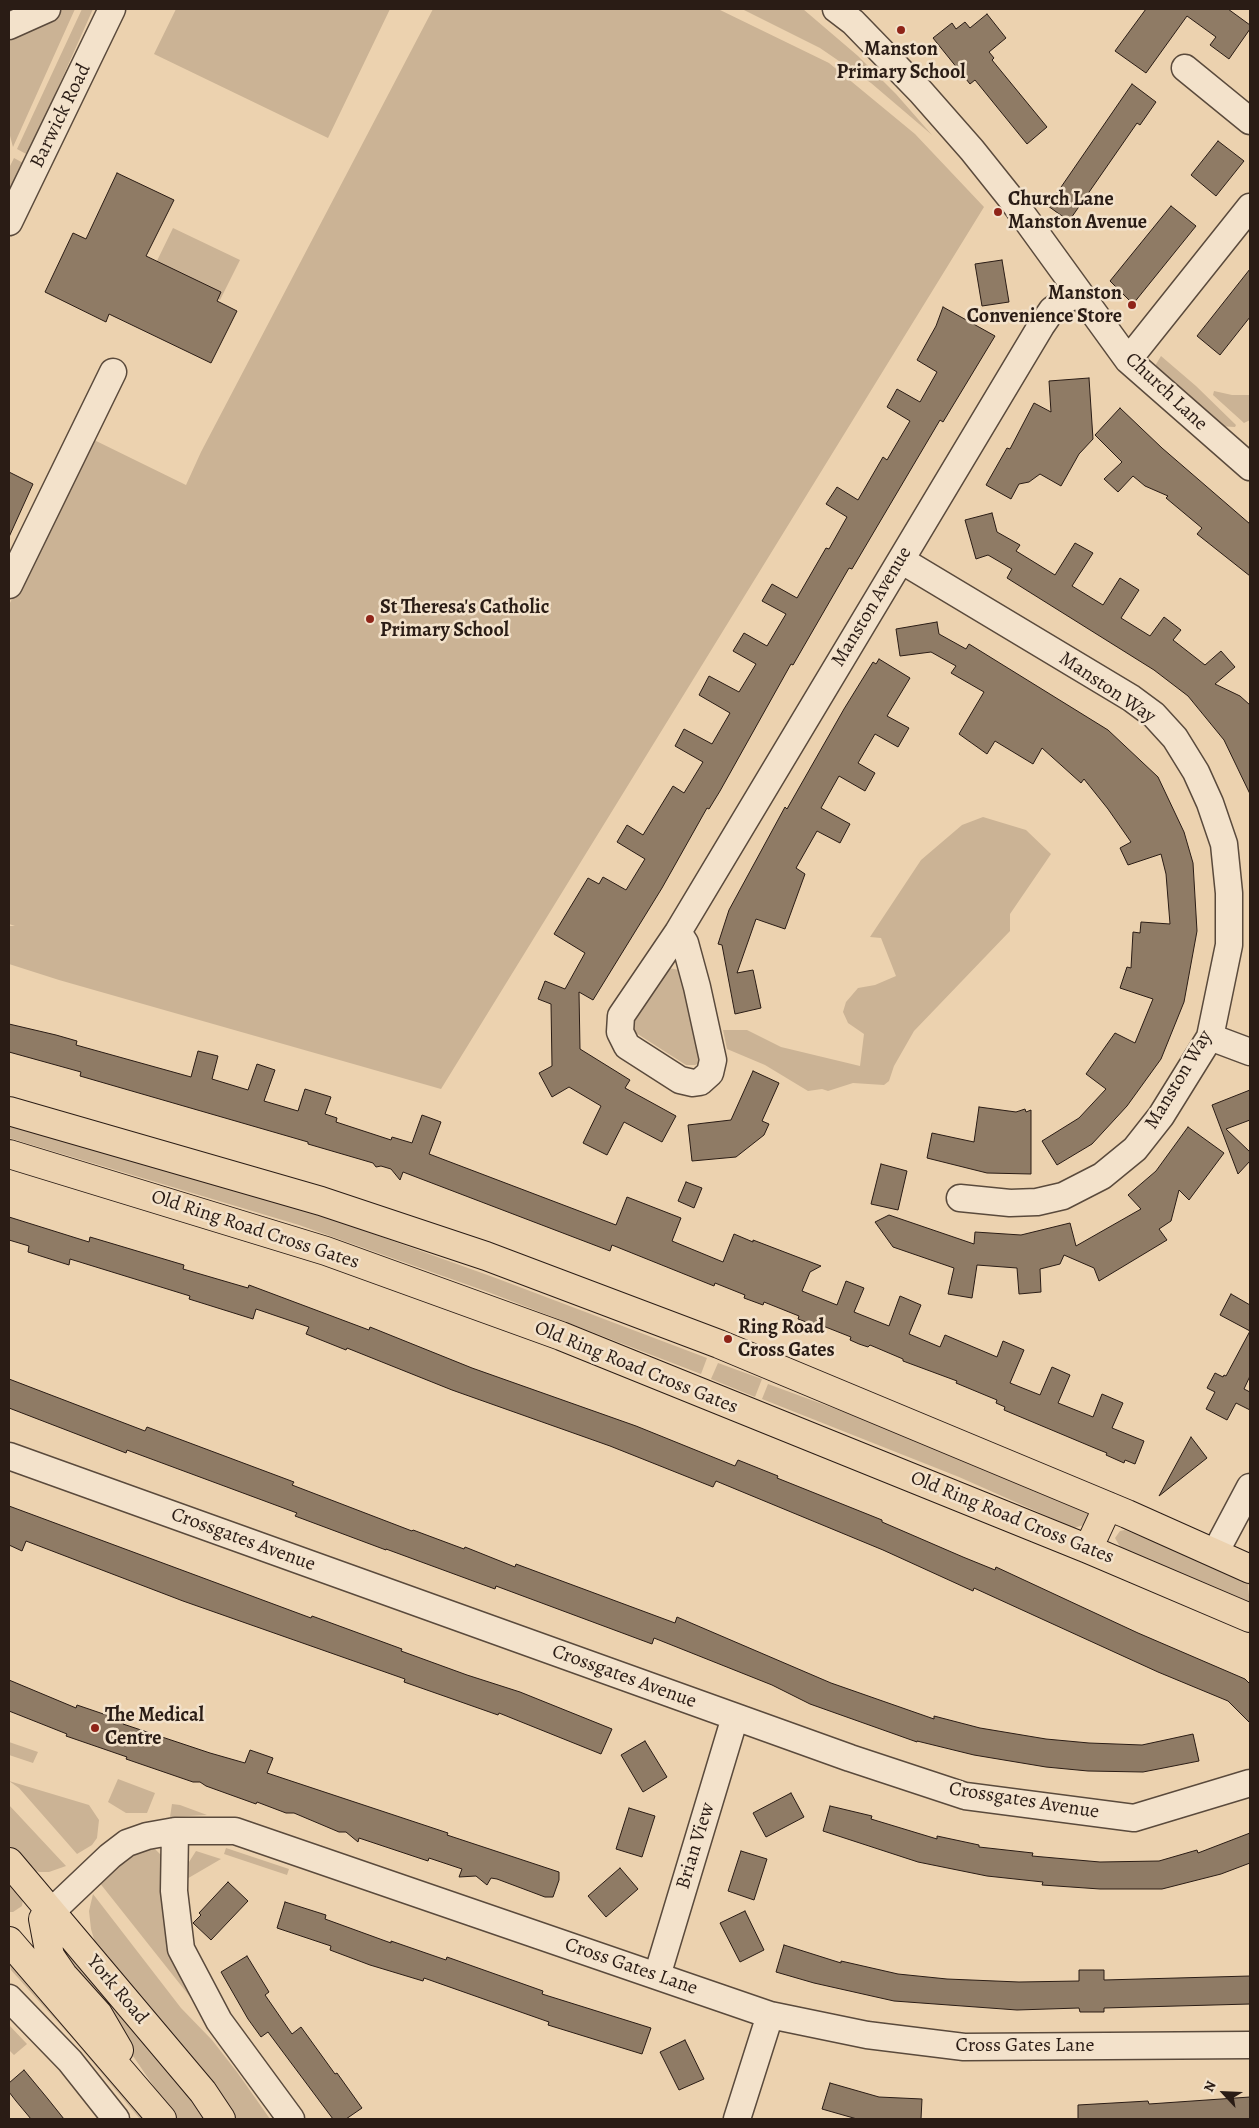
<!DOCTYPE html>
<style>
body{margin:0}
#map{position:relative;width:1259px;height:2128px;overflow:hidden;background:#ecd2af;font-family:Alegreya,serif}
canvas{display:block}
.frame{position:absolute;inset:0;border:10px solid #2a1c15;pointer-events:none}
.north{position:absolute;left:1199px;top:2068px;width:50px;height:50px;-webkit-text-stroke:4px #f3e2cb;paint-order:stroke;rotate:295deg;font-size:14px;font-weight:700;line-height:20px;text-align:center;color:#2a1c15}
.north::after{content:'';display:block;margin:auto;width:18px;height:22px;background:#2a1c15;clip-path:polygon(50% 0,100% 100%,50% 72%,0 100%)}
</style>
<div id="map">
<canvas width="1259" height="2128"></canvas>
<div class="frame"></div>
<div class="north">N</div>
</div>
<script>
const g = document.querySelector('canvas').getContext('2d');
g.lineJoin = 'round';
function fillPath(path, color) { g.fillStyle = color; g.fill(path, 'evenodd'); }
const shape = rows => new Path2D(rows.map(r => 'M' + r).join(''));
function trace(path, color, width, dash) { g.strokeStyle = color; g.lineWidth = width; g.lineCap = dash ? 'butt' : 'round'; g.setLineDash(dash || []); g.stroke(path); }
function drawText(font, color, halo, rows, align = 'center') {
  g.font = font + ' Alegreya,serif'; g.lineWidth = 5; g.setLineDash([]); g.textBaseline = 'middle'; g.strokeStyle = halo; g.fillStyle = color; for (const [text, x, y, turn = 0] of rows) {
    g.save(); g.translate(x, y); g.rotate((+turn || 0) * Math.PI / 180); g.textAlign = isNaN(turn) ? turn : align; if (halo) g.strokeText(text, 0, 0); g.fillText(text, 0, 0); g.restore();
  }
}
fillPath(shape([
 [56,9,75,9,13,147,9,132,9,37,29,32,40,26],
 [82,9,93,9,28,155,17,149],
 [176,9,390,9,328,138,154,54],
 [433,9,718,9,829,63,915,134,984,207,441,1089,59,980,9,964,9,926,15,926,9,924,9,605,90,438,186,485,201,452],
 [742,9,803,9,858,56,896,94,932,135,871,83,820,48],
 [14,158,25,164,9,193,9,168],
 [173,228,240,260,220,300,154,267],
 [1161,356,1196,386,1236,425,1235,427,1218,426,1152,371],
 [1214,391,1232,395,1250,395,1250,420,1244,423,1213,395],
 [983,817,1026,830,1051,854,1010,914,1010,931,914,1031,894,1066,889,1081,884,1085,853,1083,828,1091,822,1089,808,1091,765,1065,727,1049,723,1030,747,1030,781,1047,860,1066,864,1034,848,1023,843,1012,846,1002,858,988,875,985,896,976,881,938,870,937,921,860,962,825],
 [668,968,680,970,685,973,700,1063,695,1065,686,1065,636,1033,633,1029,632,1018],
 [9,1120,304,1209,493,1277,707,1358,701,1374,488,1292,299,1225,9,1138],
 [718,1363,762,1379,755,1397,711,1379],
 [768,1384,882,1426,1041,1493,1091,1515,1087,1524,1074,1528,959,1477,762,1399],
 [1125,1530,1250,1582,1248,1586,1250,1605,1122,1550,1115,1538,1120,1531],
 [9,1742,38,1752,33,1763,9,1755],
 [118,1779,155,1793,147,1813,126,1813,108,1802],
 [9,1781,89,1805,99,1820,97,1838,92,1845,77,1854,19,1788],
 [172,1804,180,1805,207,1815,170,1817],
 [9,1805,66,1866,49,1872,39,1872,30,1868,12,1849,9,1845],
 [146,1846,154,1848,166,1860,196,1998,191,1998,99,1882,108,1866],
 [226,1848,289,1869,287,1875,224,1854],
 [196,1851,221,1859,185,1880,189,1862],
 [9,1881,23,1899,22,1906,13,1912,9,1912],
 [93,1894,181,2008,212,2040,237,2072,270,2119,234,2119,96,1946,91,1929,89,1911],
 [61,1944,199,2107,207,2119,176,2119,103,2012,53,1951],
 [9,1960,146,2119,140,2119,73,2039,11,1970],
 [9,2025,27,2044,14,2055,9,2050]
]), '#cbb395');
const building = shape([
 [1146,9,1228,9,1250,25,1250,29,1229,59,1210,45,1216,37,1187,16,1146,73,1115,51,1146,9],
 [987,14,1006,38,989,52,994,58,992,60,1047,127,1027,144,975,80,970,84,933,38,952,23,956,29,965,22,970,28,987,14],
 [1132,84,1156,102,1140,125,1137,123,1069,221,1048,206,1132,84],
 [1218,141,1244,161,1216,196,1191,175,1218,141],
 [117,173,174,200,146,256,221,292,217,301,237,311,211,363,109,314,106,322,45,292,73,233,86,239,117,173],
 [1171,206,1196,226,1133,304,1110,281,1171,206],
 [1002,260,1009,302,982,306,975,264,1002,260],
 [1250,269,1250,317,1220,355,1197,336,1250,269],
 [943,307,995,336,943,422,940,420,852,569,849,568,793,665,791,664,720,791,709,809,707,808,662,888,593,1000,579,992,580,1049,630,1080,625,1088,676,1116,662,1142,624,1122,607,1155,583,1143,601,1106,569,1087,552,1097,539,1073,552,1066,551,1004,538,999,545,981,565,989,585,953,554,934,588,878,599,884,603,877,626,890,645,859,617,842,627,825,643,835,673,786,684,793,703,762,675,746,684,729,712,744,730,713,699,695,709,676,739,692,756,664,733,651,744,633,767,646,786,614,762,601,772,584,797,598,826,548,829,549,847,517,826,504,837,487,858,500,883,457,887,460,910,421,887,407,897,389,920,402,937,372,917,360,936,326,943,307],
 [1089,378,1093,439,1079,454,1061,486,1040,474,1029,482,1019,484,1011,499,986,485,1007,448,1010,449,1034,403,1051,412,1049,381,1089,378],
 [1120,408,1162,448,1250,524,1250,576,1197,534,1202,528,1166,498,1168,496,1145,486,1133,476,1118,492,1104,479,1122,462,1095,435,1120,408],
 [9,472,33,484,9,537,9,472],
 [992,513,997,532,1020,545,1016,551,1055,575,1075,543,1093,553,1072,586,1103,605,1120,578,1139,590,1121,618,1150,636,1164,617,1181,630,1173,640,1205,665,1221,651,1235,667,1215,684,1240,696,1250,705,1250,794,1224,740,1188,696,1154,670,1007,578,1012,569,988,555,976,559,965,520,992,513],
 [937,622,939,634,966,649,969,644,1108,730,1158,777,1184,832,1193,863,1197,931,1184,1002,1161,1059,1127,1106,1092,1144,1057,1165,1042,1141,1079,1118,1106,1089,1086,1074,1115,1033,1135,1043,1153,999,1120,988,1127,967,1131,968,1133,932,1140,933,1141,922,1170,924,1166,874,1161,854,1128,865,1120,848,1131,842,1108,809,1084,779,1081,783,1042,748,1033,764,995,741,987,754,959,734,984,692,951,673,956,666,931,652,900,656,896,629,937,622],
 [879,659,910,678,887,716,909,728,898,747,875,734,858,763,875,773,865,791,839,776,821,808,850,824,840,843,817,831,796,868,805,874,785,929,756,919,737,973,753,970,761,1008,735,1014,722,945,718,944,729,910,785,807,787,809,844,709,873,662,876,664,879,659],
 [9,1024,56,1035,77,1041,76,1045,191,1077,198,1051,218,1056,212,1079,248,1090,257,1064,275,1070,264,1101,298,1111,305,1089,331,1097,325,1114,337,1118,336,1122,391,1140,392,1137,412,1143,422,1115,441,1122,429,1154,616,1225,627,1197,681,1218,672,1241,723,1262,734,1234,753,1242,753,1240,821,1266,810,1272,802,1291,837,1305,846,1281,864,1288,854,1312,889,1326,900,1296,921,1305,909,1334,940,1347,945,1335,997,1357,1003,1341,1024,1350,1010,1383,1040,1395,1052,1367,1070,1375,1058,1403,1093,1417,1102,1394,1123,1403,1112,1428,1144,1441,1135,1464,1125,1460,1124,1463,1106,1455,1107,1453,1097,1449,1004,1410,1005,1407,996,1403,997,1400,956,1383,957,1381,903,1361,903,1359,870,1345,868,1347,859,1344,850,1340,851,1337,818,1324,817,1326,798,1319,799,1316,764,1302,763,1305,744,1298,745,1295,715,1283,714,1286,612,1245,610,1251,403,1172,400,1180,391,1169,381,1166,376,1167,373,1163,308,1144,308,1142,80,1076,81,1072,9,1052,9,1024],
 [753,1071,779,1083,762,1121,769,1124,764,1135,736,1157,692,1161,688,1125,731,1120,753,1071],
 [1250,1090,1250,1120,1226,1129,1250,1152,1250,1161,1238,1174,1212,1105,1250,1090],
 [979,1107,1016,1112,1025,1109,1026,1112,1031,1110,1031,1174,987,1173,927,1158,932,1133,974,1142,979,1107],
 [1188,1127,1224,1153,1189,1200,1179,1190,1171,1221,1159,1229,1167,1240,1099,1281,1094,1268,1064,1255,1060,1264,1040,1269,1041,1292,1019,1294,1017,1268,977,1265,972,1298,948,1294,954,1268,893,1247,875,1222,889,1215,974,1244,975,1232,1021,1235,1070,1223,1076,1246,1141,1209,1128,1195,1156,1171,1188,1127],
 [881,1164,907,1171,898,1210,871,1204,881,1164],
 [686,1182,702,1188,694,1208,678,1201,686,1182],
 [9,1217,89,1242,90,1237,184,1265,183,1269,248,1288,249,1285,369,1330,370,1327,472,1368,636,1426,735,1466,738,1460,778,1476,777,1478,882,1520,882,1522,963,1557,995,1570,996,1567,1138,1633,1245,1679,1250,1684,1250,1723,1228,1701,1158,1672,974,1588,973,1591,883,1550,716,1481,713,1487,610,1446,452,1390,347,1348,346,1350,306,1334,309,1327,256,1309,253,1319,189,1299,190,1296,70,1259,69,1265,28,1252,29,1246,9,1240,9,1217],
 [1231,1294,1250,1305,1250,1376,1244,1389,1250,1392,1250,1410,1236,1403,1227,1420,1206,1409,1215,1392,1207,1388,1215,1373,1223,1377,1224,1375,1226,1376,1250,1331,1220,1315,1231,1294],
 [9,1379,145,1431,147,1427,294,1482,292,1485,412,1531,413,1530,464,1549,465,1547,515,1567,516,1564,675,1623,677,1617,831,1683,934,1719,934,1716,980,1728,1046,1739,1089,1743,1142,1745,1193,1734,1199,1761,1143,1772,1088,1771,1046,1767,974,1755,917,1741,917,1742,810,1704,772,1685,654,1638,652,1644,496,1586,495,1589,386,1549,386,1550,295,1516,297,1513,127,1450,126,1453,9,1408,9,1379],
 [1191,1437,1207,1458,1159,1496,1191,1437],
 [9,1506,311,1618,312,1616,402,1649,401,1651,467,1675,520,1692,612,1729,601,1754,499,1713,498,1715,444,1696,404,1682,405,1679,183,1601,26,1541,22,1551,9,1545,9,1506],
 [9,1680,76,1708,77,1705,124,1721,123,1724,210,1753,245,1763,250,1750,273,1758,267,1773,448,1833,447,1835,559,1872,559,1880,553,1897,545,1897,497,1879,491,1878,487,1885,476,1876,459,1877,462,1869,429,1858,428,1861,359,1838,358,1842,346,1832,339,1832,294,1813,286,1813,257,1802,256,1804,206,1786,200,1782,193,1782,126,1759,127,1757,66,1736,67,1734,9,1711,9,1680],
 [645,1741,667,1777,643,1792,621,1755,645,1741],
 [791,1793,804,1817,766,1837,753,1813,791,1793],
 [830,1806,872,1816,871,1819,937,1839,937,1836,979,1845,979,1847,1033,1853,1032,1856,1100,1862,1159,1861,1197,1850,1198,1853,1250,1833,1250,1863,1221,1874,1162,1889,1100,1889,1042,1885,1043,1882,987,1876,918,1862,823,1831,830,1806],
 [629,1808,655,1816,642,1857,616,1849,629,1808],
 [741,1851,767,1859,754,1900,728,1891,741,1851],
 [620,1868,638,1889,606,1917,588,1896,620,1868],
 [228,1882,248,1901,211,1940,193,1923,201,1915,199,1913,228,1882],
 [285,1902,326,1915,325,1919,391,1943,391,1941,446,1960,447,1957,543,1991,542,1994,651,2028,642,2054,548,2025,549,2022,424,1978,423,1981,370,1965,330,1950,331,1946,277,1928,285,1902],
 [745,1911,764,1950,740,1962,720,1923,745,1911],
 [784,1945,841,1963,841,1961,898,1974,947,1979,1019,1982,1079,1981,1079,1970,1104,1970,1104,1980,1250,1976,1250,2004,1104,2008,1104,2012,1080,2012,1079,2008,1017,2010,894,2001,814,1983,776,1972,784,1945],
 [247,1956,269,1992,265,1995,292,2034,301,2027,335,2074,337,2073,362,2108,346,2119,333,2119,268,2032,261,2037,248,2019,221,1972,247,1956],
 [685,2040,704,2079,679,2090,660,2052,685,2040],
 [24,2070,48,2099,64,2119,31,2119,16,2101,9,2092,9,2083,24,2070],
 [830,2083,879,2097,922,2099,921,2119,857,2119,822,2109,830,2083],
 [1250,2097,1250,2119,1078,2119,1078,2105,1148,2101,1149,2104,1250,2097]
]);
fillPath(building, '#8f7b65');
trace(building, '#2a1c15', 1);
const minor = shape([
 [836,9,853,22,921,92,972,150,1012,200,1128,360,1250,467],
 [9,26,47,9],
 [1185,68,1250,121],
 [9,222,112,9],
 [1128,360,1250,207],
 [901,560,1131,698,1154,715,1175,738,1196,772,1210,803,1224,844,1229,893,1229,945,1210,1037,1161,1116,1135,1149,1102,1176,1063,1196,1037,1202,1010,1203,960,1198],
 [9,585,113,372],
 [678,932,685,943,697,987,713,1060,710,1073,700,1082,693,1083,680,1080,627,1046,620,1032,621,1016,678,932,1041,326,1052,310,1077,292],
 [1210,1037,1250,1052],
 [9,1456,850,1758,965,1796,1134,1818,1250,1783],
 [1215,1553,1250,1487],
 [175,1831,174,1891,181,1949,219,2021,291,2119],
 [51,1912,110,1856,127,1843,147,1836,175,1831,235,1831,770,2015,867,2035,964,2047,1250,2045],
 [657,1976,735,1717],
 [9,1998,70,2061,116,2119],
 [737,2119,770,2015]
]);
const major = shape([
 [9,1111,321,1201,486,1256,719,1344,1127,1514,1250,1569],
 [9,1154,326,1251,561,1336,1088,1549,1250,1618],
 [1088,1549,1108,1506]
]);
const highway = shape([
 [9,1862,203,2092,221,2119],
 [43,1919,50,1956,63,1975,98,2014,119,2050],
 [9,1941,162,2119]
]);
trace(minor, '#5a4a3c', 29);
trace(major, '#2a1c15', 30);
trace(highway, '#2a1c15', 30);
trace(minor, '#f3e2cb', 26);
trace(major, '#ecd2af', 28);
trace(highway, '#ecd2af', 28);
for (const [x, y, r, color] of [
 [901,30,5,"#8f2418"],
 [998,212,5,"#8f2418"],
 [1132,305,5,"#8f2418"],
 [370,619,5,"#8f2418"],
 [728,1339,5,"#8f2418"],
 [95,1728,5,"#8f2418"]
]) { const dot = new Path2D(); dot.arc(x, y, r, 0, 2 * Math.PI); g.fillStyle = color; g.fill(dot); trace(dot, '#f3e2cb', 2); }
drawText('bold 20px', '#2a1c15', '#f3e2cb', [
 ["Manston",901,50,"center"],
 ["Primary School",901,73,"center"],
 ["Church Lane",1008,200],
 ["Manston Avenue",1008,223],
 ["Manston",1122,294,"right"],
 ["Convenience Store",1122,317,"right"],
 ["St Theresa's Catholic",380,608],
 ["Primary School",380,631],
 ["Ring Road",738,1328],
 ["Cross Gates",738,1351],
 ["The Medical",105,1716],
 ["Centre",105,1739]
], 'left');
drawText('20px', '#2a1c15', '#f3e2cb', [
 ["Barwick Road",61,116,-64],
 ["Church Lane",1166,392,43],
 ["Manston Avenue",872,607,-59],
 ["Manston Way",1107,688,34],
 ["Manston Way",1179,1080,-59],
 ["Old Ring Road Cross Gates",255,1230,18],
 ["Old Ring Road Cross Gates",636,1368,22],
 ["Old Ring Road Cross Gates",1012,1518,22],
 ["Crossgates Avenue",243,1540,20],
 ["Crossgates Avenue",624,1677,20],
 ["Crossgates Avenue",1024,1801,9],
 ["Brian View",696,1846,-73],
 ["Cross Gates Lane",631,1967,19],
 ["York Road",117,1990,50],
 ["Cross Gates Lane",1025,2046]
]);
</script>
